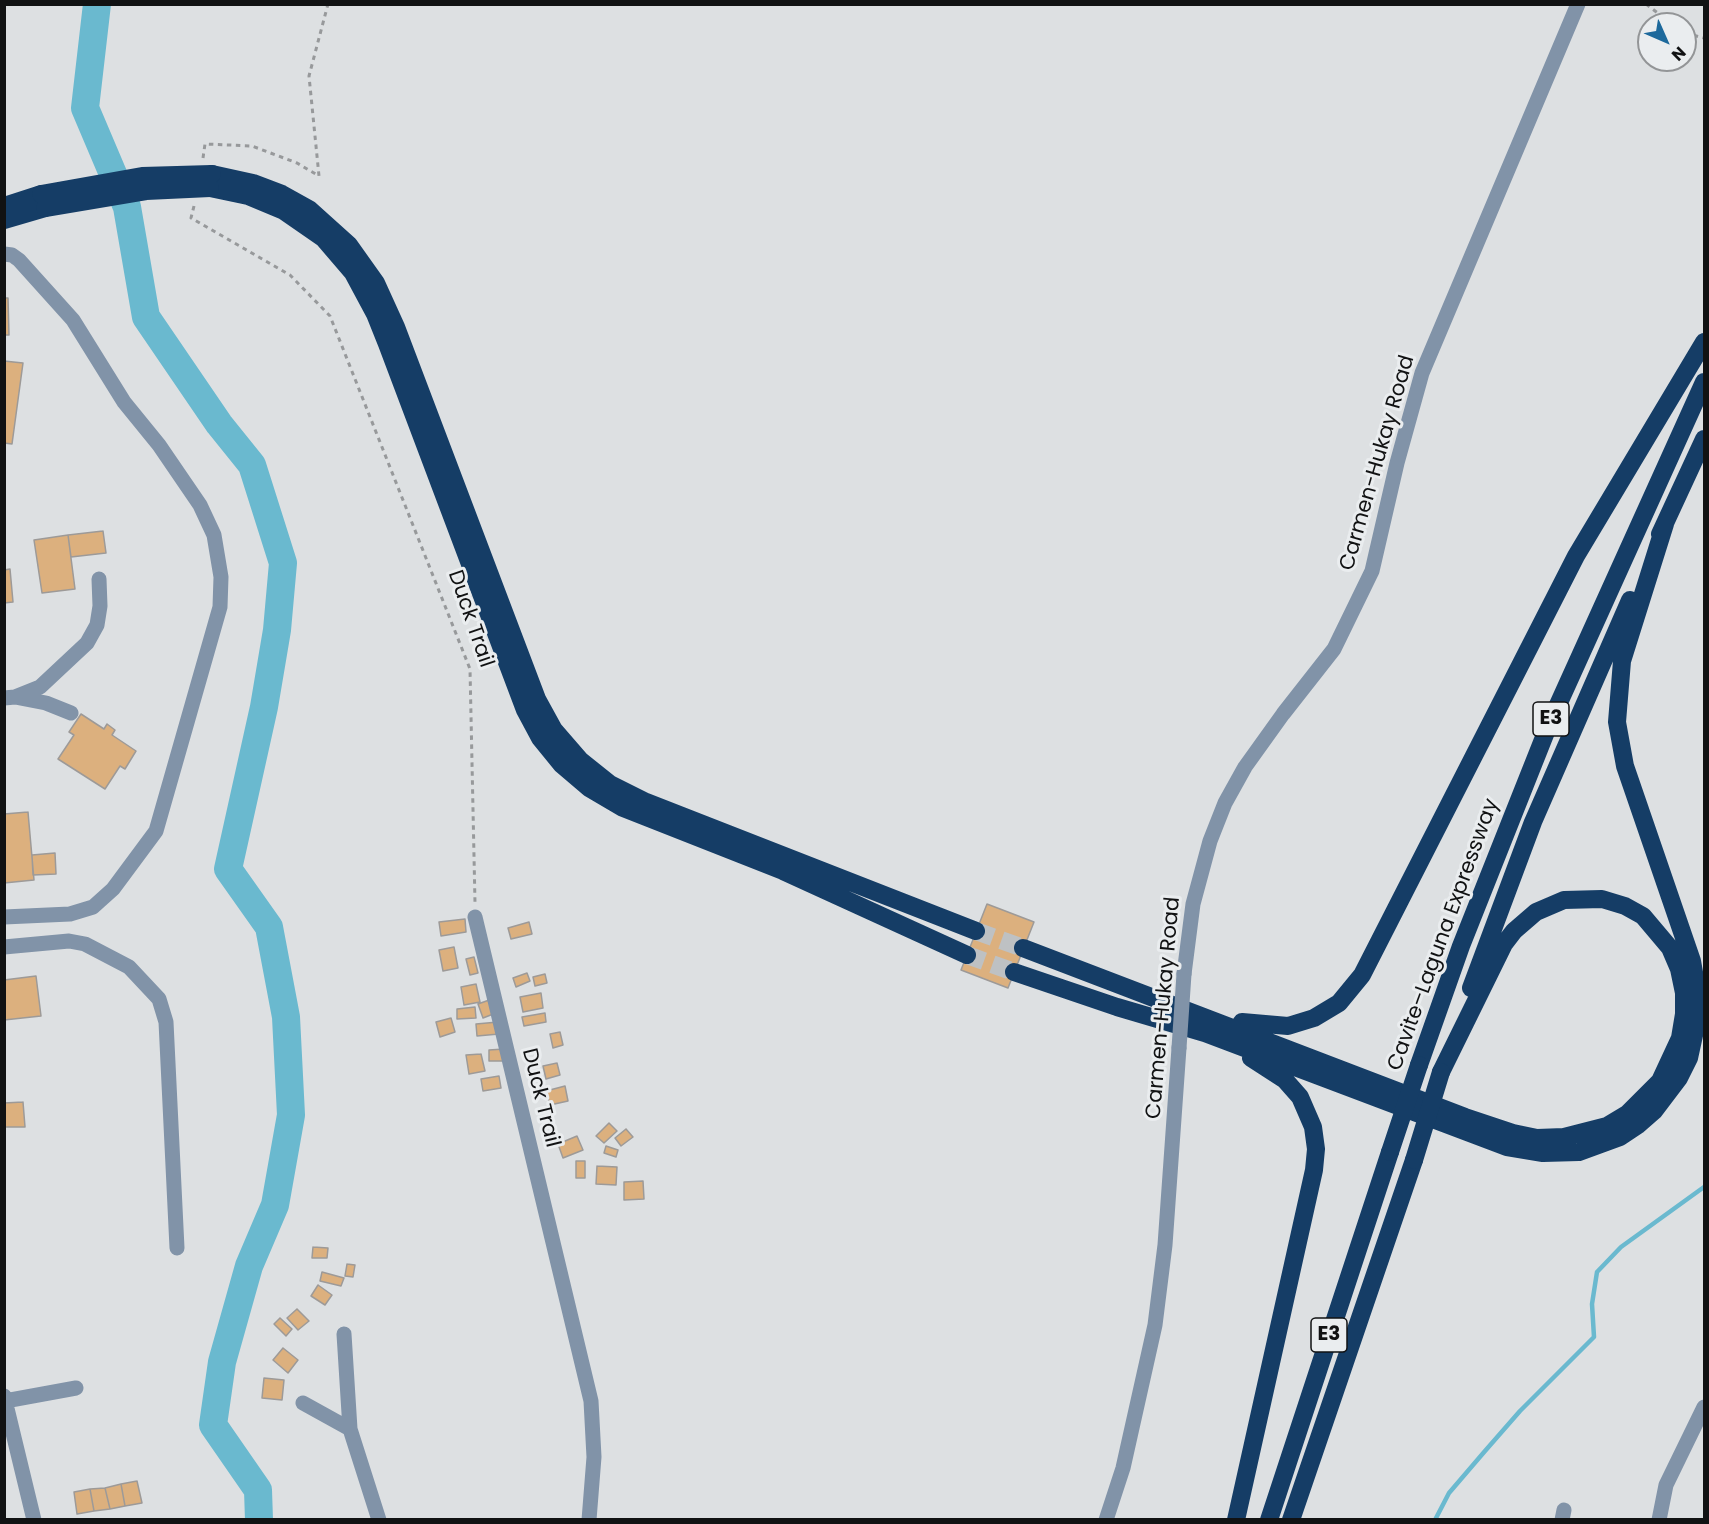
<!DOCTYPE html>
<meta charset="utf-8">
<style>
body{margin:0}
#map{position:relative;width:1709px;height:1524px;overflow:hidden;background:#dde0e2;font-family:Poppins,sans-serif}
canvas{display:block}
.frame{position:absolute;inset:0;border:6px solid #111213;pointer-events:none}
.north{position:absolute;left:1637px;top:12px;width:60px;height:60px;box-sizing:border-box;background:#eaedef;border:2px solid #939597;border-radius:50%;rotate:135deg;font-size:16px;font-weight:700;line-height:24px;text-align:center;color:#111213}
.north::after{content:'';display:block;margin:auto;width:21px;height:27px;background:#1d699c;clip-path:polygon(50% 0,100% 100%,50% 72%,0 100%)}
</style>
<div id="map">
<canvas width="1709" height="1524"></canvas>
<div class="frame"></div>
<div class="north">N</div>
</div>
<script>
const g = document.querySelector('canvas').getContext('2d');
g.lineJoin = 'round';
const shape = rows => new Path2D(rows.map(r => 'M' + r).join(''));
function trace(path, color, width, dash) { g.strokeStyle = color; g.lineWidth = width; g.lineCap = dash ? 'butt' : 'round'; g.setLineDash(dash || []); g.stroke(path); }
function fillPath(path, color) { g.fillStyle = color; g.fill(path, 'evenodd'); }
function drawText(font, color, halo, rows, align = 'center') {
  g.font = font + ' Poppins,sans-serif'; g.lineWidth = 6; g.setLineDash([]); g.textBaseline = 'middle'; g.strokeStyle = halo; g.fillStyle = color; for (const [text, x, y, turn = 0] of rows) {
    g.save(); g.translate(x, y); g.rotate((+turn || 0) * Math.PI / 180); g.textAlign = isNaN(turn) ? turn : align; if (halo) g.strokeText(text, 0, 0); g.fillText(text, 0, 0); g.restore();
  }
}
trace(shape([
 [1435,1520,1449,1493,1485,1451,1520,1411,1594,1337,1592,1304,1597,1272,1621,1247,1704,1187]
]), '#6ab9cf', 4.5);
trace(shape([
 [97,4,85,108,127,207,146,317,219,424,252,465,283,563,277,630,264,707,228,869,269,927,286,1017,291,1115,275,1205,249,1266,222,1362,213,1425,258,1490,259,1520]
]), '#6ab9cf', 28);
const building = shape([
 [4,298,8,298,9,335,4,335,4,298],
 [4,361,23,363,12,444,4,443,4,361],
 [103,531,106,553,71,557,68,535,103,531],
 [68,535,75,589,42,593,34,540,68,535],
 [10,569,13,602,4,603,4,570,10,569],
 [81,714,104,729,107,724,115,730,112,735,136,751,125,769,120,766,105,789,58,759,74,735,69,732,81,714],
 [28,812,34,880,4,883,4,814,28,812],
 [55,853,56,874,33,875,32,855,55,853],
 [987,904,1034,922,1008,988,961,970,987,904],
 [465,919,466,932,441,936,439,922,465,919],
 [529,922,532,934,511,939,508,928,529,922],
 [454,947,458,968,443,971,439,950,454,947],
 [474,957,478,973,470,975,466,959,474,957],
 [527,973,530,981,516,987,513,978,527,973],
 [545,974,547,983,535,986,533,977,545,974],
 [36,976,41,1016,4,1020,4,980,36,976],
 [476,984,480,1002,464,1005,461,987,476,984],
 [541,993,543,1008,523,1012,520,997,541,993],
 [492,999,496,1013,483,1018,478,1004,492,999],
 [475,1007,476,1018,457,1019,457,1009,475,1007],
 [545,1013,546,1022,524,1026,522,1017,545,1013],
 [451,1018,455,1032,440,1037,436,1022,451,1018],
 [498,1022,499,1034,477,1036,476,1024,498,1022],
 [560,1032,563,1045,553,1048,550,1034,560,1032],
 [504,1049,504,1061,489,1061,489,1050,504,1049],
 [481,1054,485,1071,469,1074,466,1055,481,1054],
 [557,1063,560,1075,546,1079,543,1066,557,1063],
 [499,1076,501,1088,483,1091,481,1079,499,1076],
 [565,1086,568,1101,550,1105,546,1091,565,1086],
 [23,1102,25,1127,4,1127,4,1103,23,1102],
 [609,1123,617,1131,604,1143,596,1136,609,1123],
 [626,1129,633,1137,621,1146,615,1138,626,1129],
 [577,1136,583,1150,563,1158,558,1144,577,1136],
 [606,1146,618,1150,616,1157,604,1153,606,1146],
 [576,1161,585,1161,585,1178,576,1178,576,1161],
 [597,1166,617,1167,616,1185,596,1184,597,1166],
 [643,1181,644,1199,624,1200,624,1182,643,1181],
 [313,1247,328,1248,327,1258,312,1258,313,1247],
 [347,1264,355,1265,353,1277,345,1276,347,1264],
 [322,1272,344,1278,341,1286,320,1281,322,1272],
 [318,1285,332,1295,325,1305,311,1296,318,1285],
 [297,1309,309,1321,298,1330,287,1318,297,1309],
 [280,1318,292,1329,286,1336,274,1324,280,1318],
 [283,1348,298,1360,288,1373,273,1360,283,1348],
 [264,1378,284,1380,282,1400,262,1398,264,1378],
 [137,1481,142,1503,125,1506,121,1484,137,1481],
 [121,1484,125,1506,110,1509,105,1488,121,1484],
 [105,1488,110,1509,94,1511,90,1489,105,1488],
 [90,1489,94,1511,77,1514,74,1492,90,1489]
]);
fillPath(building, '#dcb07e');
trace(building, '#9d9a98', 1.5);
trace(shape([
 [976,931,1023,948],
 [967,955,1014,972]
]), '#bec1c3', 18, [18, 9]);
trace(shape([
 [1646,4,1672,24],
 [1685,33,1704,38],
 [203,158,205,144,252,146,297,163,319,176,309,76,328,4],
 [194,206,191,218,290,275,330,316,470,669,475,903]
]), '#97999b', 3, [4.5, 4.5]);
trace(shape([
 [4,254,12,255,19,260,73,320,124,402,159,445,200,505,214,535,221,577,220,607,156,831,113,889,93,907,70,914,4,917],
 [15,697,46,703,71,713],
 [4,698,15,697,40,687,87,643,97,625,100,606,99,579],
 [475,917,591,1401,594,1457,589,1520],
 [4,947,69,941,85,944,129,967,159,999,166,1022,177,1248],
 [1184,974,1193,904,1210,841,1225,803,1245,767,1283,714,1334,649,1372,571,1397,463,1422,373,1578,4],
 [344,1334,350,1429],
 [4,1396,34,1520],
 [5,1401,76,1388],
 [303,1403,350,1429,379,1520],
 [1106,1520,1123,1468,1155,1325,1165,1245,1179,1048],
 [1562,1520,1564,1510],
 [1659,1520,1666,1485,1704,1407]
]), '#8193a8', 15);
trace(shape([
 [212,174,253,183,282,194,309,209,349,245,376,283,396,327,537,699,554,730,580,760,610,784,646,802,976,931],
 [210,188,248,196,284,211,323,238,353,273,375,314,387,344,525,710,540,738,562,765,589,788,623,808,783,871,967,955],
 [4,206,41,194],
 [4,220,45,208],
 [1660,534,1704,439],
 [1023,948,1465,1117,1513,1133,1537,1138,1564,1137,1607,1126,1627,1114,1660,1081,1680,1038,1684,1014,1684,993,1679,969,1670,948,1643,916,1625,906,1602,899,1564,900,1536,912,1514,931,1504,944,1441,1072],
 [1014,972,1117,1007,1205,1033,1507,1147,1543,1153,1579,1152,1620,1137,1638,1125,1654,1111,1679,1078,1689,1058,1698,1017,1698,995,1692,961,1625,766,1617,722,1622,661,1665,524],
 [1471,988,1533,822,1630,600],
 [1242,1022,1288,1026,1314,1018,1339,1003,1362,975,1576,556,1704,342],
 [1419,1065,1461,946,1548,727,1704,382],
 [1236,1520,1314,1170,1316,1149,1313,1127,1300,1097,1285,1080,1251,1058],
 [1269,1520,1390,1152],
 [1291,1520,1414,1160]
]), '#153d66', 18);
trace(shape([
 [1179,1048,1184,974]
]), '#8193a8', 15);
trace(shape([
 [41,194,142,176,212,174],
 [45,208,146,191,210,188],
 [1390,1152,1419,1065],
 [1414,1160,1441,1072]
]), '#153d66', 18);
for (const [x, y, w] of [
 [1551,719,36],
 [1329,1335,36]
]) { const box = new Path2D(); box.roundRect(x - w / 2, y - 17, w, 34, 4.5); g.fillStyle = '#eaedef'; g.fill(box); trace(box, '#111213', 1.5); }
drawText('bold 20px', '#111213', null, [
 ["E3",1551,719],
 ["E3",1329,1335]
]);
drawText('21px', '#111213', '#eaedef', [
 ["Carmen-Hukay Road",1378,463,-74],
 ["Duck Trail",470,619,71],
 ["Cavite–Laguna Expressway",1444,935,-70],
 ["Carmen-Hukay Road",1164,1008,-85],
 ["Duck Trail",540,1098,76]
]);
</script>
